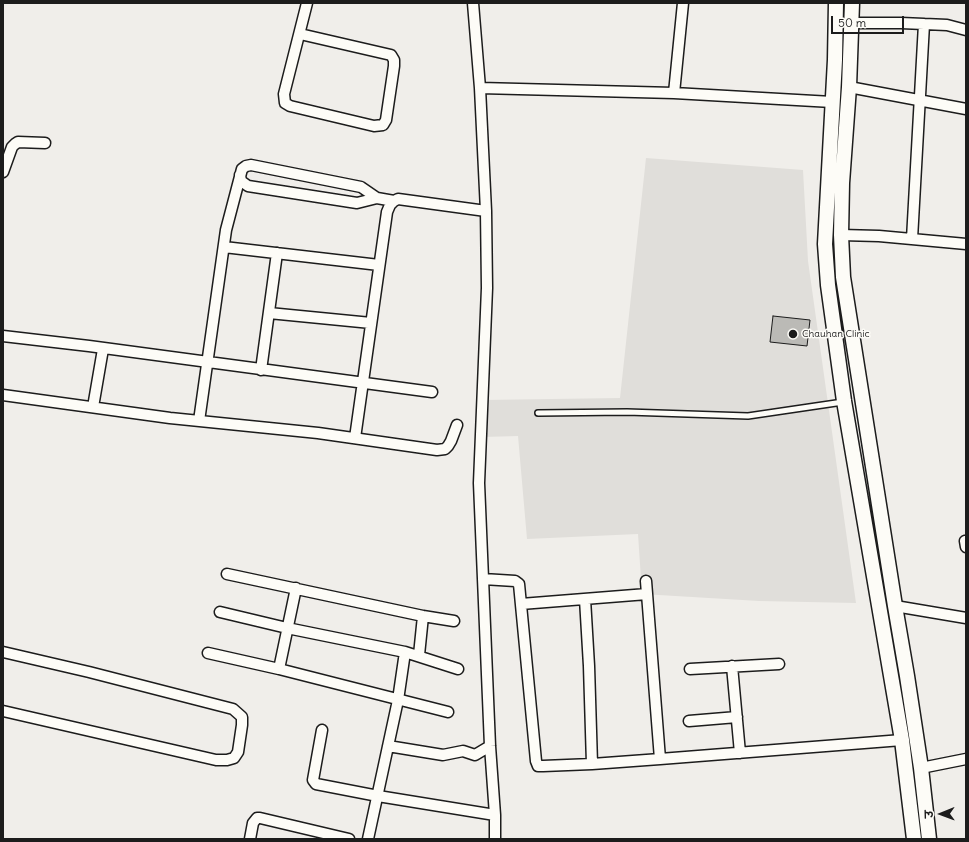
<!DOCTYPE html>
<meta charset="utf-8">
<style>
body{margin:0}
#map{position:relative;width:969px;height:842px;overflow:hidden;background:#f0eeea;font-family:Delius,"Playpen Sans Deva",sans-serif}
canvas{display:block}
.frame{position:absolute;inset:0;border:4px solid #1c1c1c;pointer-events:none}
.north{position:absolute;left:921px;top:794px;width:40px;height:40px;-webkit-text-stroke:3px #fdfcf7;paint-order:stroke;rotate:269deg;font-size:11px;font-weight:700;line-height:16px;text-align:center;color:#1c1c1c}
.north::after{content:'';display:block;margin:auto;width:14px;height:18px;background:#1c1c1c;clip-path:polygon(50% 0,100% 100%,50% 72%,0 100%)}
.scale{position:absolute;left:831px;top:16px;width:73px;height:18px;box-sizing:border-box;border:2px solid #1c1c1c;border-top:0;padding-left:5px;font-size:12px;line-height:14px;white-space:nowrap;color:#1c1c1c;-webkit-text-stroke:3px #fdfcf7;paint-order:stroke}
</style>
<div id="map">
<canvas width="969" height="842"></canvas>
<div class="frame"></div>
<div class="north">उ</div>
<div class="scale">50 m</div>
</div>
<script>
const g = document.querySelector('canvas').getContext('2d');
g.lineJoin = 'round';
function fillPath(path, color) { g.fillStyle = color; g.fill(path, 'evenodd'); }
const shape = rows => new Path2D(rows.map(r => 'M' + r).join(''));
function trace(path, color, width, dash) { g.strokeStyle = color; g.lineWidth = width; g.lineCap = dash ? 'butt' : 'round'; g.setLineDash(dash || []); g.stroke(path); }
function drawText(font, color, halo, rows, align = 'center') {
  g.font = font + ' Delius,sans-serif'; g.lineWidth = 3; g.setLineDash([]); g.textBaseline = 'middle'; g.strokeStyle = halo; g.fillStyle = color; for (const [text, x, y, turn = 0] of rows) {
    g.save(); g.translate(x, y); g.rotate((+turn || 0) * Math.PI / 180); g.textAlign = isNaN(turn) ? turn : align; if (halo) g.strokeText(text, 0, 0); g.fillText(text, 0, 0); g.restore();
  }
}
fillPath(shape([
 [646,158,803,170,808,261,856,603,759,601,642,594,638,534,527,539,518,436,483,437,483,400,620,398]
]), '#e0deda');
const building = shape([
 [773,316,810,320,807,346,770,342,773,316]
]);
fillPath(building, '#bbbab6');
trace(building, '#1c1c1c', 1);
const service = shape([
 [538,413,627,412,748,416,843,402]
]);
const minor = shape([
 [473,3,480,88,486,211,487,288,479,483,490,746,495,815,495,839],
 [852,23,901,23,947,25,966,30],
 [300,34,391,55,394,60,394,66,386,120,383,125,374,126,290,106,285,103,284,94,307,3],
 [849,87,966,109],
 [480,88,674,93,832,102],
 [674,93,683,3],
 [3,172,12,147,15,144,18,142,45,143],
 [240,175,241,181,248,186,357,203,377,198,394,201],
 [841,235,879,236,966,244],
 [912,239,924,24],
 [224,247,379,265],
 [269,313,371,323],
 [3,336,89,346,432,392],
 [261,370,277,253],
 [3,395,170,418,318,433,437,450,445,449,448,446,451,441,457,425],
 [93,407,103,349],
 [199,421,226,230,242,169,246,166,251,165,361,187,377,198],
 [355,438,387,212,390,205,394,201,398,199,486,211],
 [965,541,966,547],
 [227,574,423,616,454,621],
 [483,579,515,581,519,584,536,761,538,766,543,766,592,764,660,759],
 [646,581,660,759,902,740],
 [585,599,589,666,592,764],
 [521,604,647,594],
 [895,606,966,618],
 [220,612,287,628,405,652,458,669],
 [3,652,89,672,233,709,242,717,242,725,238,752,234,758,227,760,216,760,3,711],
 [208,653,279,669,448,712],
 [419,655,423,616],
 [732,666,740,753],
 [279,669,296,588],
 [690,669,779,664],
 [689,721,737,717],
 [322,730,313,780,316,784,378,796,495,815],
 [388,746,443,755,463,751,475,755,490,746],
 [921,768,966,759],
 [250,839,253,823,257,818,260,818,349,839],
 [368,839,398,700,405,652]
]);
const secondary = shape([
 [836,3,835,60,825,244,828,285,844,401,902,740,914,839],
 [852,3,849,87,842,183,841,235,843,277,895,606,907,676,921,768,929,839]
]);
trace(service, '#1c1c1c', 8);
trace(minor, '#1c1c1c', 13);
trace(secondary, '#1c1c1c', 17);
trace(service, '#fdfcf7', 5);
trace(minor, '#fdfcf7', 10);
trace(secondary, '#fdfcf7', 14);
for (const [x, y, r, color] of [
 [793,334,5,"#1c1c1c"]
]) { const dot = new Path2D(); dot.arc(x, y, r, 0, 2 * Math.PI); g.fillStyle = color; g.fill(dot); trace(dot, '#fdfcf7', 1.5); }
drawText('10px', '#1c1c1c', '#fdfcf7', [
 ["Chauhan Clinic",802,334]
], 'left');
</script>
